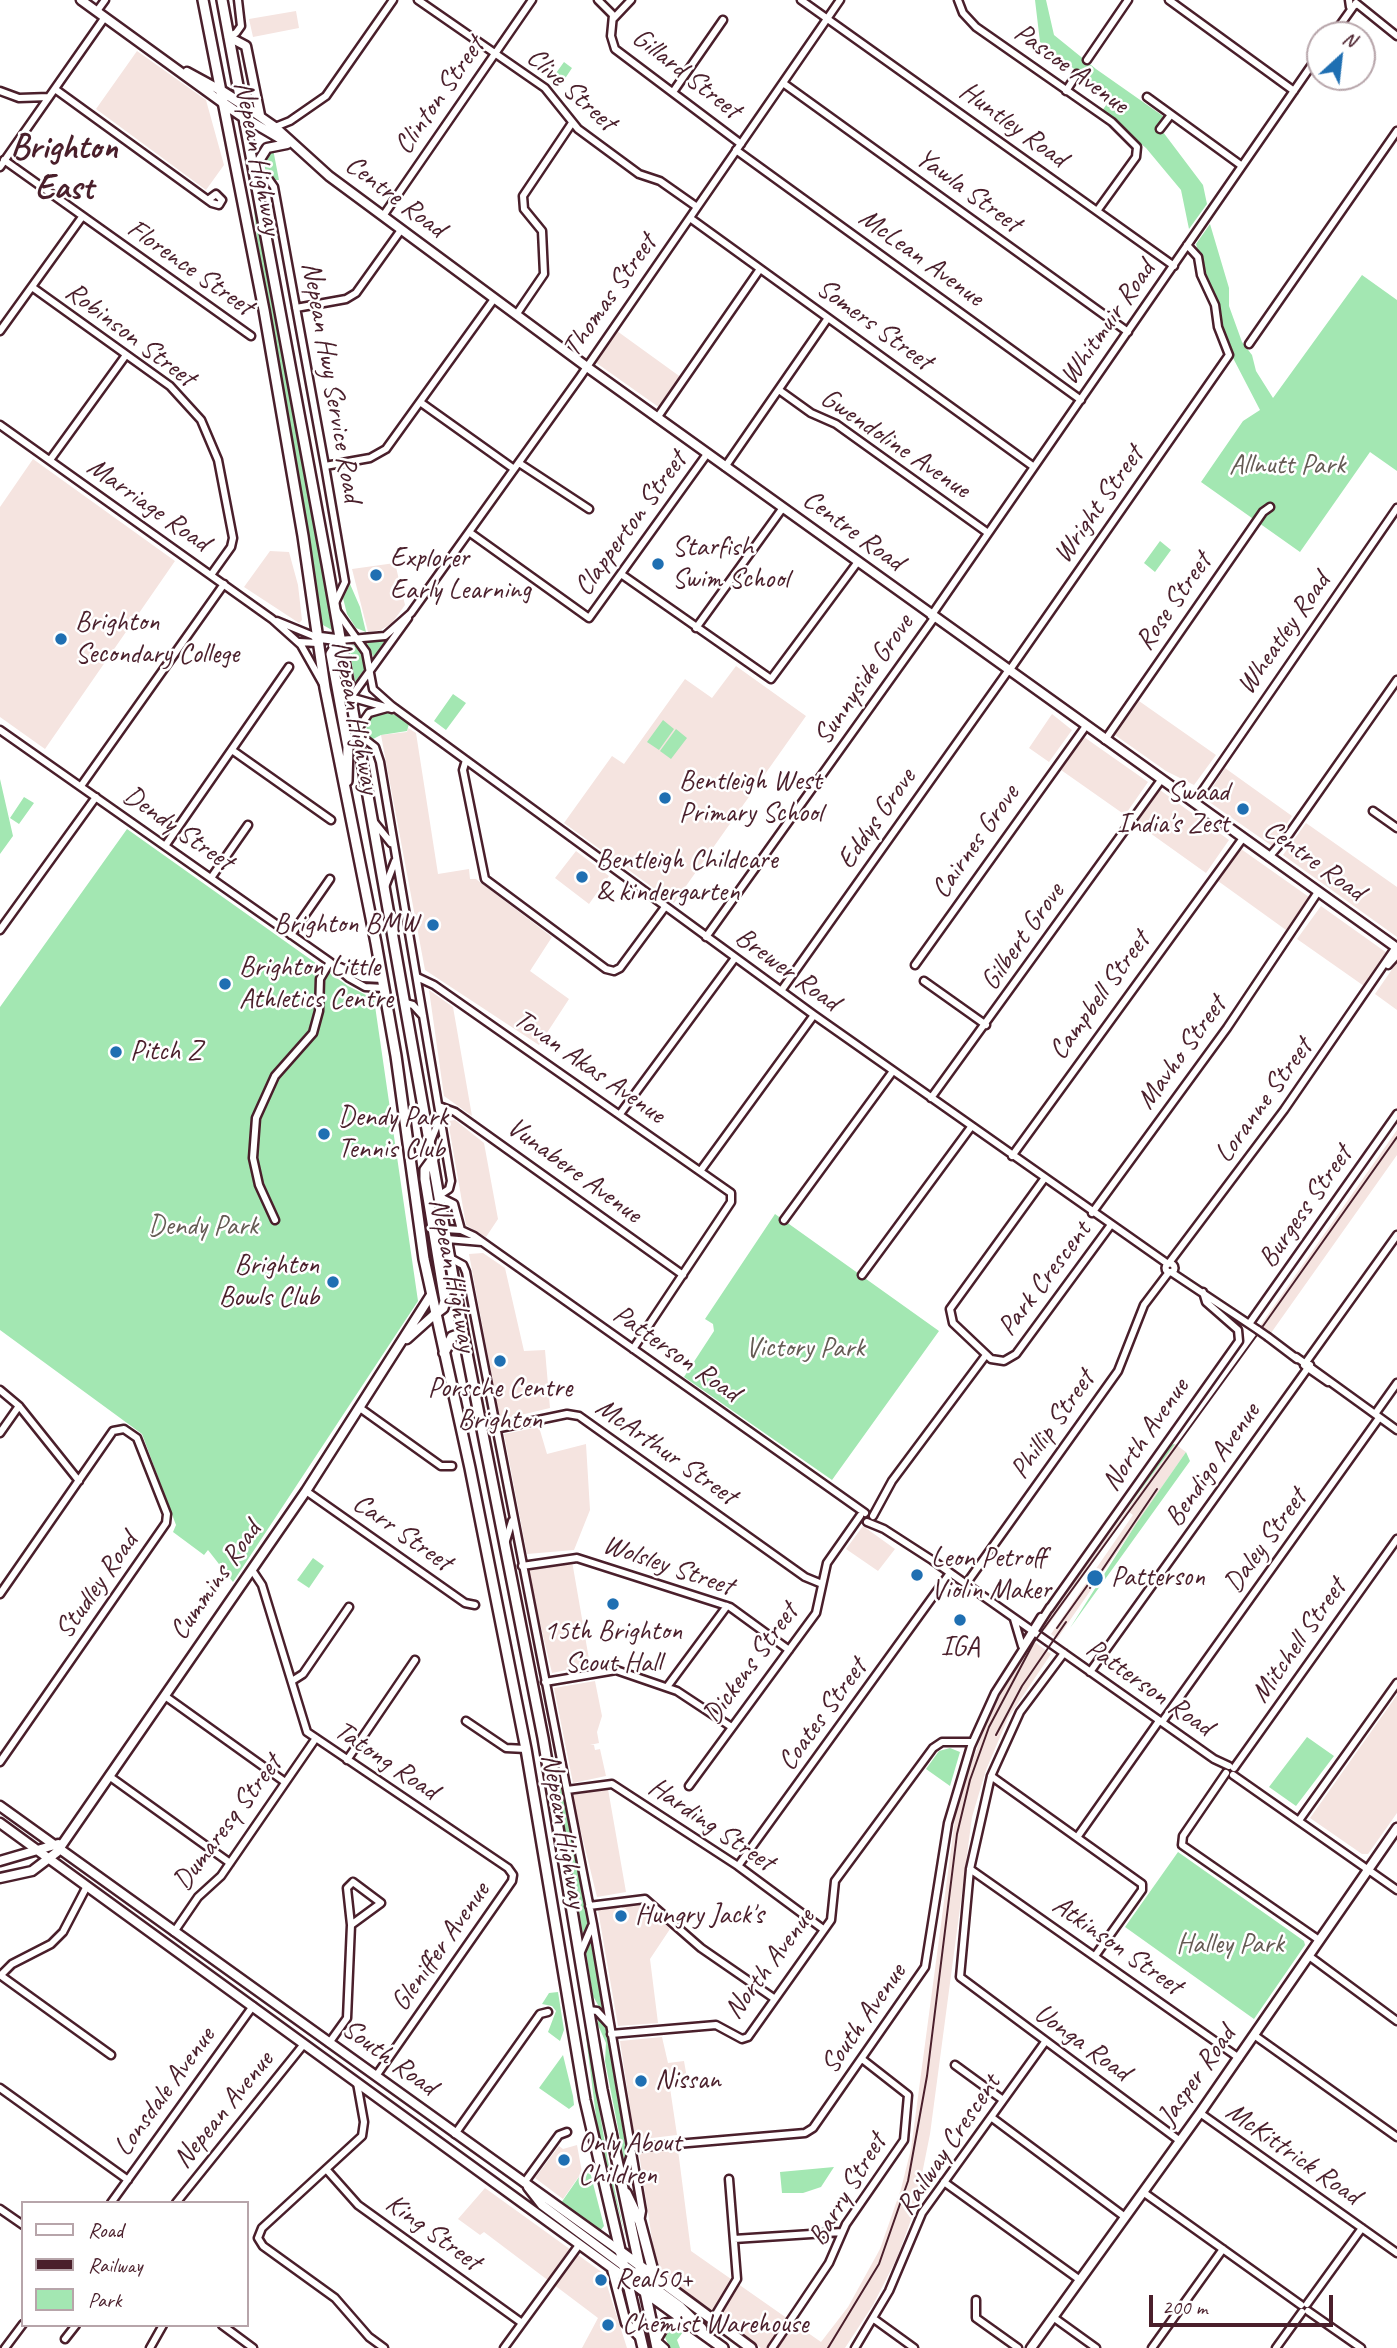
<!DOCTYPE html>
<style>
body{margin:0}
#map{position:relative;width:1397px;height:2348px;overflow:hidden;background:#fff;font-family:Caveat,sans-serif}
canvas{display:block}
.legend{position:absolute;left:21px;top:2201px;width:228px;height:126px;box-sizing:border-box;background:#fff;border:2px solid #b7a5aa;margin:0;padding:9px 12px;list-style:none;font-size:21px;color:#4a1f2b}
.legend li{display:flex;align-items:center;gap:14px;height:35px}
.legend b{width:35px;border:2px solid #b7a5aa}
.north{position:absolute;left:1306px;top:21px;width:70px;height:70px;box-sizing:border-box;background:#fff;border:2px solid #b7a5aa;border-radius:50%;rotate:27deg;font-size:19px;font-weight:700;line-height:28px;text-align:center;color:#4a1f2b}
.north::after{content:'';display:block;margin:auto;width:24px;height:32px;background:#1f6fb2;clip-path:polygon(50% 0,100% 100%,50% 72%,0 100%)}
.scale{position:absolute;left:1149px;top:2295px;width:184px;height:32px;box-sizing:border-box;border:4px solid #4a1f2b;border-top:0;padding-left:9px;font-size:21px;line-height:24px;white-space:nowrap;color:#4a1f2b;-webkit-text-stroke:5px #fff;paint-order:stroke}
</style>
<div id="map">
<canvas width="1397" height="2348"></canvas>
<ul class="legend">
<li><b style="height:9px;background:#fff"></b>Road</li>
<li><b style="height:9px;background:#4a1f2b"></b>Railway</li>
<li><b style="height:19px;background:#a3e7b2"></b>Park</li>
</ul>
<div class="north">N</div>
<div class="scale">200 m</div>
</div>
<script>
const g = document.querySelector('canvas').getContext('2d');
g.lineJoin = 'round';
function fillPath(path, color) { g.fillStyle = color; g.fill(path, 'evenodd'); }
const shape = rows => new Path2D(rows.map(r => 'M' + r).join(''));
function trace(path, color, width, dash) { g.strokeStyle = color; g.lineWidth = width; g.lineCap = dash ? 'butt' : 'round'; g.setLineDash(dash || []); g.stroke(path); }
function drawText(font, color, halo, rows, align = 'center') {
  g.font = font + ' Caveat,sans-serif'; g.lineWidth = 5; g.setLineDash([]); g.textBaseline = 'middle'; g.strokeStyle = halo; g.fillStyle = color; for (const [text, x, y, turn = 0] of rows) {
    g.save(); g.translate(x, y); g.rotate((+turn || 0) * Math.PI / 180); g.textAlign = isNaN(turn) ? turn : align; if (halo) g.strokeText(text, 0, 0); g.fillText(text, 0, 0); g.restore();
  }
}
fillPath(shape([
 [296,11,299,28,253,37,249,19],
 [137,51,206,100,224,165,206,190,96,109],
 [617,331,682,378,660,408,595,362],
 [33,459,175,561,45,749,0,717,0,507],
 [270,551,289,552,298,585,302,620,299,623,244,587],
 [395,563,405,605,392,623,381,630,368,632,352,569],
 [736,666,806,716,674,903,564,823,612,756,624,764,685,679,712,698],
 [1139,701,1216,755,1194,785,1166,771,1115,735],
 [1052,714,1072,730,1049,762,1029,748],
 [408,728,416,733,438,874,469,869,470,879,476,879,552,937,530,971,569,999,539,1045,425,970,381,735,407,732],
 [1084,737,1148,782,1125,815,1061,770],
 [1225,768,1292,816,1272,846,1205,799],
 [1160,790,1229,840,1206,873,1136,823],
 [1306,823,1397,887,1397,937,1283,855],
 [1241,849,1309,897,1286,930,1218,881],
 [576,851,609,876,589,904,555,878],
 [1321,906,1387,953,1364,986,1297,939],
 [1397,962,1397,1010,1375,994],
 [429,990,453,1007,472,1116,444,1096],
 [455,1120,484,1143,498,1219,486,1237,466,1225,448,1121],
 [1397,1130,1397,1155,1271,1333,1260,1326],
 [483,1253,505,1268,524,1351,545,1350,550,1408,500,1420,469,1254],
 [539,1427,547,1454,586,1444,590,1510,574,1550,527,1554,504,1434],
 [1175,1444,1186,1452,1057,1639,1051,1634,1133,1515,1129,1512,1045,1630,1043,1625],
 [863,1526,895,1549,878,1571,846,1549],
 [572,1561,590,1665,552,1673,527,1569],
 [1032,1640,1051,1654,1008,1718,986,1770,972,1817,930,2134,915,2209,897,2258,873,2305,845,2348,761,2348,657,2272,639,2153,678,2150,691,2251,821,2342,848,2307,880,2249,901,2189,911,2149,957,1804,990,1712],
 [595,1681,602,1716,597,1732,599,1743,590,1745,594,1745,595,1750,600,1749,606,1776,573,1783,554,1688],
 [1397,1695,1397,1813,1368,1854,1362,1854,1310,1818],
 [608,1789,626,1892,597,1897,572,1795],
 [642,1904,670,1929,650,1959,658,2023,618,2026,598,1910],
 [662,2037,668,2063,684,2061,688,2084,670,2088,677,2135,635,2140,620,2041],
 [577,2145,582,2172,563,2199,535,2178,559,2146,563,2149],
 [485,2188,603,2273,627,2348,582,2348,598,2318,484,2232,480,2235,458,2219]
]), '#f5e4e0');
fillPath(shape([
 [1035,0,1046,0,1054,35,1096,69,1163,116,1160,128,1203,185,1207,204,1189,229,1181,190,1146,148,1102,111,1111,98,1040,42],
 [564,62,572,68,560,86,551,80],
 [273,149,279,180,275,180,266,173,263,158],
 [251,180,315,530,332,630,321,624,307,523,257,239],
 [1210,224,1229,288,1229,306,1242,342,1252,355,1256,371,1273,398,1362,275,1397,300,1397,471,1370,452,1300,552,1201,482,1243,421,1260,410,1232,356,1221,327,1217,301,1205,277,1196,244],
 [1160,541,1171,550,1155,572,1144,563],
 [350,584,360,607,366,632,356,628,347,614,343,598],
 [388,638,389,641,374,658,367,643],
 [353,645,359,648,365,660,364,670,355,682,349,646],
 [453,694,466,703,446,730,434,721],
 [383,712,396,715,409,724,407,731,381,735,371,740,367,735,366,720],
 [663,720,674,729,659,750,647,742],
 [676,729,687,738,671,759,660,751],
 [0,779,13,836,0,854],
 [24,797,34,803,19,824,10,818],
 [127,829,348,986,374,999,418,1301,233,1582,208,1550,204,1555,173,1532,176,1525,142,1434,0,1330,0,1007],
 [775,1214,939,1331,832,1480,684,1377,714,1331,713,1324,705,1319],
 [1175,1444,1140,1491,1106,1537,1170,1445],
 [1186,1452,1190,1461,1070,1628,1136,1524],
 [313,1558,324,1566,309,1588,297,1580],
 [1307,1737,1334,1756,1296,1806,1269,1787],
 [950,1748,960,1752,950,1786,926,1769,939,1751],
 [558,1774,588,1918,584,1940,562,1812],
 [1178,1852,1304,1941,1305,1945,1254,2019,1125,1927],
 [590,1938,597,1974,603,2014,593,1996,586,1952],
 [558,1992,564,2030,560,2041,548,2032,556,2011,552,2006,542,2004,549,1993],
 [598,2015,606,2028,627,2155,625,2164,605,2061,606,2043,598,2025],
 [584,2021,608,2161,626,2239,598,2132],
 [563,2055,573,2096,574,2105,569,2109,539,2088],
 [588,2164,604,2226,600,2231,561,2203],
 [834,2167,821,2187,803,2193,782,2193,780,2172],
 [681,2326,686,2328,677,2340,680,2348,670,2348,663,2333,666,2327]
]), '#a3e7b2');
const minor = shape([
 [418,0,545,88,578,129,639,174,660,181,697,207],
 [598,0,613,15,611,36,615,49,741,144],
 [801,0,1174,266],
 [958,0,963,13,976,27,1112,122,1137,147,1136,157,1097,211],
 [1169,0,1294,91],
 [1349,0,1350,7,1356,5],
 [1356,3,1397,36],
 [97,11,105,0],
 [613,19,631,0],
 [1333,35,1353,7],
 [229,36,236,33,241,26,238,0],
 [1087,60,1128,0],
 [783,83,1128,332],
 [55,89,212,203,219,205,222,200,216,194,208,200],
 [0,91,19,98,49,97],
 [1066,91,1077,74],
 [673,92,723,20],
 [1147,97,1242,166],
 [275,127,290,121,326,96,393,0],
 [1160,129,1170,116],
 [736,150,1081,400],
 [4,160,251,336],
 [0,167,105,17],
 [256,174,267,177,274,187,325,466,345,582,334,605],
 [383,216,532,0],
 [690,218,1034,467],
 [32,287,170,386,201,420,218,460,233,538,231,547,211,575],
 [296,308,346,299,356,293,401,230],
 [516,315,544,274,542,231,524,209,523,196,572,123],
 [0,331,82,217],
 [1249,344,1397,131],
 [779,390,811,413,836,424,988,533],
 [420,402,514,469],
 [657,418,760,269],
 [0,425,272,619,301,645,323,684],
 [50,460,126,355],
 [519,463,589,509],
 [325,466,370,458,386,449,494,299],
 [725,467,828,318],
 [469,532,589,618,707,454],
 [621,574,771,679,857,563],
 [336,610,366,652,373,689,392,706,814,1015,1168,1264],
 [931,616,1320,53],
 [277,621,316,637],
 [696,628,782,509],
 [340,640,385,636,411,613,580,377,840,0],
 [299,642,317,643],
 [1009,671,1229,355,1218,327,1215,305,1201,275,1198,257,1187,245],
 [350,697,392,709],
 [351,697,408,618],
 [0,730,330,962,349,978,365,987,384,988],
 [356,732,369,713,387,708],
 [357,733,375,747,380,762,451,1181,449,1189,440,1195],
 [1105,740,1263,512,1270,507],
 [232,750,331,820],
 [466,760,463,770,485,879,606,969,614,971,620,968,665,907],
 [81,786,224,584],
 [1194,803,1397,508],
 [1373,811,1397,828],
 [374,822,391,843],
 [165,846,289,667],
 [1269,857,1289,834,1397,680],
 [211,878,248,825],
 [385,887,395,861],
 [0,930,96,797],
 [291,935,330,879],
 [706,937,934,618],
 [915,965,1086,726],
 [1388,965,1397,955],
 [340,967,363,978,382,979],
 [417,977,434,985,731,1193,731,1202,633,1349],
 [924,981,986,1025],
 [781,991,1008,671],
 [406,1003,413,1005,423,1016],
 [931,1098,1161,780],
 [439,1106,455,1112,683,1275],
 [620,1114,735,958],
 [430,1143,440,1118],
 [1012,1156,1243,838],
 [701,1170,814,1015],
 [1044,1179,950,1309,953,1323,991,1359,1004,1361,1016,1354,1110,1226],
 [440,1197,454,1204,461,1230],
 [1092,1213,1227,1028,1318,892],
 [275,1220,259,1185,253,1158,256,1118,275,1076,313,1033,319,1011,320,979,330,962],
 [784,1220,893,1071],
 [445,1229,461,1230,474,1236,865,1513],
 [447,1239,482,1242],
 [450,1258,463,1265,466,1272,593,1924,642,2211,640,2222],
 [1169,1263,1284,1110,1396,947],
 '1165.5 1268a4.5 4.5 0 1 1 9 0a4.5 4.5 0 1 1-9 0Z',
 [1171,1272,1258,1330],
 [862,1275,971,1127],
 [1249,1324,1397,1114],
 [1268,1337,1297,1359],
 [1296,1357,1397,1430],
 [1304,1365,1397,1235],
 [1305,1366,1328,1382],
 [0,1390,19,1406,79,1481],
 [360,1408,441,1466,452,1466],
 [1375,1414,1397,1383],
 [495,1429,567,1414,579,1416,805,1577,822,1584],
 [0,1433,19,1406],
 [306,1491,465,1603,475,1605],
 [873,1516,892,1481,986,1355],
 [867,1522,884,1529,932,1560,1214,1759,1229,1766],
 [505,1544,512,1521],
 [522,1566,577,1558,730,1607,789,1650],
 [252,1570,262,1585,307,1732,508,1868,513,1875,512,1881,376,2076],
 [966,1584,1118,1371,1144,1305,1169,1272],
 [0,1594,113,1431,124,1429,137,1438,167,1514,166,1523,0,1762],
 [1049,1609,1239,1341,1238,1330,1206,1302,1203,1292],
 [1014,1619,1022,1646],
 [1023,1646,1041,1617],
 [1064,1653,1020,1712,991,1776,970,1869,960,1977,1180,2141],
 [1090,1672,1310,1365],
 [292,1681,303,1674,349,1607],
 [545,1682,616,1670,677,1691,730,1726],
 [667,1687,727,1606],
 [165,1696,285,1782],
 [466,1721,506,1748,526,1749],
 [1162,1722,1379,1418],
 [347,1760,415,1660],
 [1234,1768,1397,1539],
 [1226,1773,1183,1836,1182,1845,1319,1940],
 [1233,1775,1397,1890],
 [109,1776,230,1863],
 [991,1776,1142,1884,1142,1890,1095,1956],
 [689,1786,816,1613,827,1563,860,1516],
 [567,1790,612,1784,738,1866,823,1929],
 [1300,1819,1397,1683],
 [1078,1836,1159,1721],
 [738,1866,950,1573],
 [970,1869,1239,2058],
 [353,1882,381,1903,351,1925,347,1888,353,1882],
 [589,1906,645,1899,701,1948,775,1999],
 [174,1932,198,1897,221,1876,316,1738],
 [580,1954,592,1926],
 [1309,1956,1397,2021],
 [0,1975,111,2055],
 [1,1975,12,1964,51,1944,63,1932,87,1886],
 [589,2010,597,2011,609,2024],
 [611,2034,716,2025,742,2039,748,2037,831,1920,835,1881,933,1748,942,1742,972,1742],
 [1254,2035,1397,2137],
 [329,2043,347,2018,351,1925],
 [955,2065,1003,2100],
 [357,2083,364,2122,362,2136,262,2228,258,2238,263,2246,335,2298,369,2337,384,2348],
 [0,2088,128,2180],
 [1200,2113,1397,2253],
 [991,2117,1125,2217],
 [455,2134,540,2014,548,2012],
 [630,2148,805,2133,813,2128,925,1967,948,1823,971,1746,995,1693,1050,1607],
 [326,2169,358,2205,522,2323],
 [622,2181,631,2155],
 [944,2182,1080,2280],
 [524,2183,559,2135,567,2132],
 [1143,2192,1301,2305],
 [111,2203,253,2006],
 [176,2203,304,2044],
 [0,2209,23,2225],
 [734,2239,842,2232],
 [976,2300,976,2318,1018,2348],
 [1307,2304,1362,2228],
 [1308,2311,1361,2348],
 [1053,2317,1096,2348],
 [713,2319,737,2279,729,2179],
 [874,2319,914,2348],
 [222,2325,253,2348],
 [65,2339,76,2325],
 [656,2340,665,2348],
 [5,2348,23,2324],
 [150,2348,163,2325],
 [504,2348,579,2245],
 [772,2348,829,2263,846,2224,904,2140,908,2095,862,2059],
 [855,2348,889,2291,922,2213,1045,2042],
 [1152,2348,1223,2249],
 [1276,2348,1302,2312]
]);
const major = shape([
 [81,0,223,103],
 [229,37,246,46,260,115],
 [187,72,220,90],
 [242,104,275,127,329,176,587,367,1397,948],
 [245,118,286,142],
 [255,167,267,148,287,144],
 [407,1339,435,1314],
 [0,1806,620,2251],
 [0,1823,627,2279],
 [0,1861,58,1844],
 [0,1878,32,1871,57,1852,306,1491,431,1295],
 [528,2187,542,2205,624,2266],
 [612,2269,626,2323,640,2337],
 [1031,2348,1200,2113,1397,1828]
]);
const highway = shape([
 [203,0,264,310,303,536,325,688,376,943,396,1056,424,1259,470,1468,526,1749,585,2100,643,2348],
 [222,0,327,564,463,1333,543,1738,602,2090,657,2348],
 [220,90,242,104],
 [223,103,245,118],
 [316,637,340,640],
 [340,640,331,654,348,747,347,781],
 [433,1159,425,1170,425,1179,445,1301,443,1308,435,1314],
 [444,1353,452,1337,463,1333],
 [626,2193,640,2222,654,2275],
 [620,2251,751,2348],
 [624,2266,680,2307,702,2329],
 [627,2279,723,2348],
 [656,2339,665,2324,684,2322]
]);
trace(minor, '#4a1f2b', 11);
trace(major, '#4a1f2b', 13);
trace(highway, '#4a1f2b', 14);
trace(minor, '#fff', 6);
trace(major, '#fff', 8);
trace(highway, '#fff', 9);
trace(shape([
 [1263,1326,1397,1137],
 [1090,1588,1157,1489],
 [1057,1628,1092,1579],
 [996,1735,1022,1686,1066,1622],
 [828,2348,879,2264,908,2181,927,2076,957,1834,970,1780,989,1727,1034,1642,1257,1335]
]), '#4a1f2b', 2);
const minorBridge = shape([
 [1258,1330,1268,1337]
]);
trace(minorBridge, '#4a1f2b', 11, []);
trace(minorBridge, '#fff', 6);
for (const [x, y, r, color] of [
 [658,564,7,"#1f6fb2"],
 [376,575,7,"#1f6fb2"],
 [61,639,7,"#1f6fb2"],
 [665,798,7,"#1f6fb2"],
 [1243,809,7,"#1f6fb2"],
 [582,877,7,"#1f6fb2"],
 [433,925,7,"#1f6fb2"],
 [225,984,7,"#1f6fb2"],
 [116,1052,7,"#1f6fb2"],
 [324,1134,7,"#1f6fb2"],
 [333,1282,7,"#1f6fb2"],
 [500,1361,7,"#1f6fb2"],
 [917,1575,7,"#1f6fb2"],
 [1095,1578,9,"#1f6fb2"],
 [613,1604,7,"#1f6fb2"],
 [960,1620,7,"#1f6fb2"],
 [621,1916,7,"#1f6fb2"],
 [641,2081,7,"#1f6fb2"],
 [564,2160,7,"#1f6fb2"],
 [601,2280,7,"#1f6fb2"],
 [608,2325,7,"#1f6fb2"]
]) { const dot = new Path2D(); dot.arc(x, y, r, 0, 2 * Math.PI); g.fillStyle = color; g.fill(dot); trace(dot, '#fff', 2.5); }
drawText('28px', '#4a1f2b', '#fff', [
 ["Pascoe Avenue",1071,69,36],
 ["Gillard Street",686,74,38],
 ["Clive Street",571,90,42],
 ["Clinton Street",440,96,-55],
 ["Huntley Road",1013,125,36],
 ["Nepean Highway",257,158,79],
 ["Yawla Street",968,191,36],
 ["Centre Road",395,197,37],
 ["McLean Avenue",921,258,36],
 ["Florence Street",190,268,35],
 ["Thomas Street",610,296,-55],
 ["Whitmuir Road",1108,323,-55],
 ["Somers Street",874,325,36],
 ["Robinson Street",130,335,37],
 ["Nepean Hwy Service Road",331,382,80],
 ["Gwendoline Avenue",895,444,34],
 ["Marriage Road",148,505,35],
 ["Wright Street",1099,505,-55],
 ["Clapperton Street",631,524,-54],
 ["Centre Road",853,531,36],
 ["Rose Street",1174,602,-55],
 ["Wheatley Road",1284,634,-55],
 ["Sunnyside Grove",864,680,-55],
 ["Nepean Highway",355,717,79],
 ["Eddys Grove",877,819,-55],
 ["Dendy Street",178,829,35],
 ["Cairnes Grove",976,842,-55],
 ["Centre Road",1314,861,36],
 ["Gilbert Grove",1023,937,-55],
 ["Brewer Road",787,970,36],
 ["Campbell Street",1100,996,-54],
 ["Mavho Street",1182,1053,-54],
 ["Tovan Akas Avenue",589,1067,35],
 ["Loranne Street",1264,1101,-54],
 ["Vunabere Avenue",574,1171,36],
 ["Burgess Street",1306,1207,-55],
 ["Nepean Highway",452,1275,79],
 ["Park Crescent",1045,1279,-53],
 ["Patterson Road",676,1354,35],
 ["Phillip Street",1053,1425,-55],
 ["North Avenue",1146,1435,-55],
 ["McArthur Street",666,1452,35],
 ["Bendigo Avenue",1213,1465,-55],
 ["Carr Street",402,1533,35],
 ["Daley Street",1266,1541,-54],
 ["Wolsley Street",668,1566,19],
 ["Cummins Road",216,1581,-55],
 ["Studley Road",97,1586,-55],
 ["Mitchell Street",1299,1641,-55],
 ["Dickens Street",751,1664,-54],
 ["Patterson Road",1149,1688,35],
 ["Coates Street",823,1715,-54],
 ["Tatong Road",386,1761,34],
 ["Dumaresq Street",228,1823,-53],
 ["Harding Street",711,1825,34],
 ["Nepean Highway",563,1831,80],
 ["Atkinson Street",1117,1946,35],
 ["Gleniffer Avenue",441,1947,-55],
 ["North Avenue",770,1964,-53],
 ["South Avenue",864,2019,-55],
 ["Uonga Road",1082,2043,36],
 ["South Road",389,2058,36],
 ["Jasper Road",1197,2076,-55],
 ["Lonsdale Avenue",165,2092,-54],
 ["Nepean Avenue",224,2110,-51],
 ["Railway Crescent",949,2145,-56],
 ["McKittrick Road",1293,2154,35],
 ["Barry Street",848,2190,-59],
 ["King Street",433,2233,36]
]);
drawText('28px', '#655b54', '#fff', [
 ["Allnutt Park",1287,466],
 ["Dendy Park",203,1227],
 ["Victory Park",805,1349],
 ["Halley Park",1230,1945]
]);
drawText('28px', '#4a1f2b', '#fff', [
 ["Starfish",672,548],
 ["Swim School",672,580],
 ["Explorer",390,559],
 ["Early Learning",390,591],
 ["Brighton",75,623],
 ["Secondary College",75,655],
 ["Bentleigh West",679,782],
 ["Primary School",679,814],
 ["Swaad",1229,793,"right"],
 ["India's Zest",1229,825,"right"],
 ["Bentleigh Childcare",596,861],
 ["& kindergarten",596,893],
 ["Brighton BMW",419,925,"right"],
 ["Brighton Little",239,968],
 ["Athletics Centre",239,1000],
 ["Pitch Z",130,1052],
 ["Dendy Park",338,1118],
 ["Tennis Club",338,1150],
 ["Brighton",319,1266,"right"],
 ["Bowls Club",319,1298,"right"],
 ["Porsche Centre",500,1389,"center"],
 ["Brighton",500,1421,"center"],
 ["Leon Petroff",931,1559],
 ["Violin Maker",931,1591],
 ["Patterson",1111,1578],
 ["15th Brighton",613,1632,"center"],
 ["Scout Hall",613,1664,"center"],
 ["IGA",960,1648,"center"],
 ["Hungry Jack's",635,1916],
 ["Nissan",655,2081],
 ["Only About",578,2144],
 ["Children",578,2176],
 ["Real50+",615,2280],
 ["Chemist Warehouse",622,2325]
], 'left');
drawText('bold 35px', '#4a1f2b', '#fff', [
 ["Brighton",64,149],
 ["East",64,189]
]);
</script>
